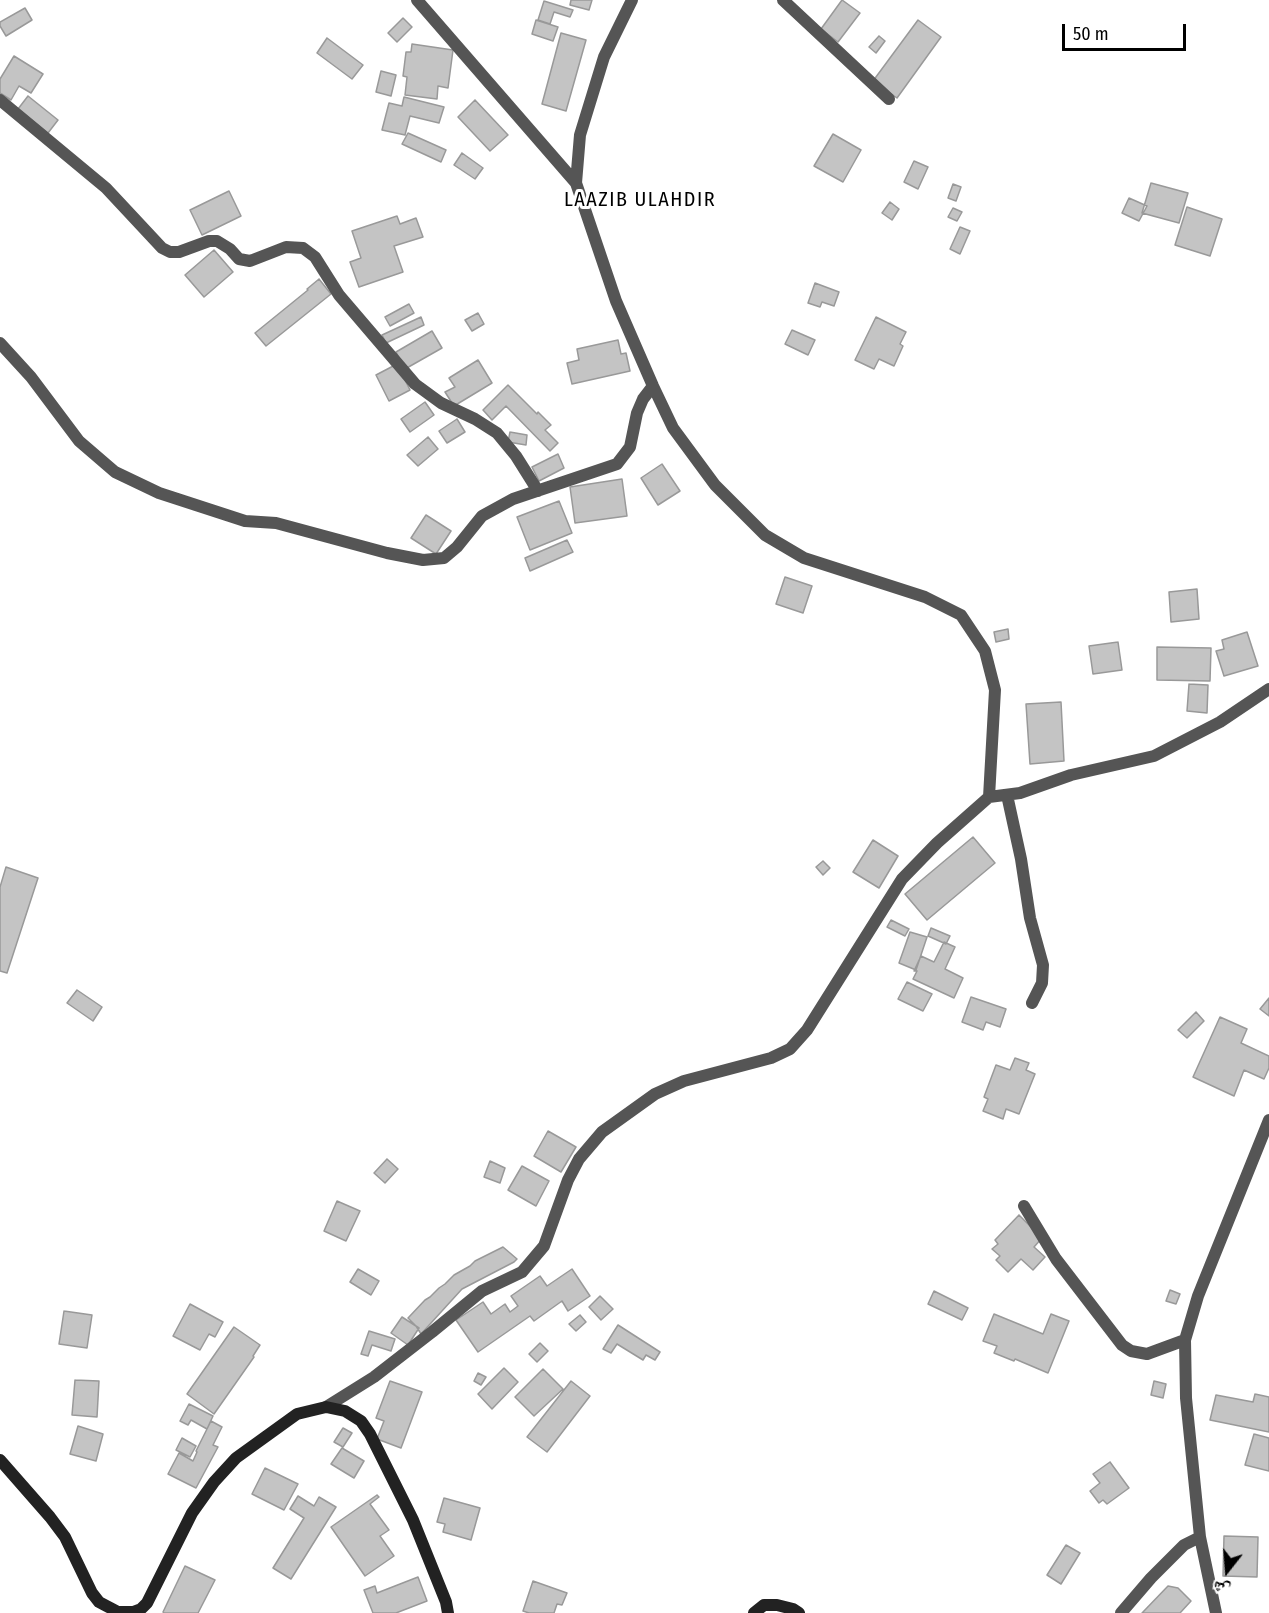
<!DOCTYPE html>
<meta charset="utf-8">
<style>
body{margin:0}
#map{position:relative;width:1269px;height:1613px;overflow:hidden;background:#fff;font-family:"Fira Sans Condensed","Noto Naskh Arabic",sans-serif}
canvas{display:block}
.north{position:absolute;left:1197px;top:1541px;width:60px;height:60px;-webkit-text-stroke:4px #fff;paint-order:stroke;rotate:197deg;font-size:16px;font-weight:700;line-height:24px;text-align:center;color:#000}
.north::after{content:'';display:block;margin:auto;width:21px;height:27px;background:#000;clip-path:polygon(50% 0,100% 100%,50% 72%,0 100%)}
.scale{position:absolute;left:1062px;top:24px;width:124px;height:27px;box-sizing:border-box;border:3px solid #000;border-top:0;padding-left:8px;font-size:18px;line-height:21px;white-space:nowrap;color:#000;-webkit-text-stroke:4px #fff;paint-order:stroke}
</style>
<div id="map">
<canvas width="1269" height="1613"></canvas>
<div class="north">ش</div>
<div class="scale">50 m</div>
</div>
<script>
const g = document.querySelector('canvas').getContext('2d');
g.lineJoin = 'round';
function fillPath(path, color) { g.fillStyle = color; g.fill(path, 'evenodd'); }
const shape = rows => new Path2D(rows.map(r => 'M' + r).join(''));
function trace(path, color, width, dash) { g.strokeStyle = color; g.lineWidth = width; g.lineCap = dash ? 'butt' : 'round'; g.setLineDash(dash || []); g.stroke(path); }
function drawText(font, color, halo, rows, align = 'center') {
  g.font = font + ' "Fira Sans Condensed",sans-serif'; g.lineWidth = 6; g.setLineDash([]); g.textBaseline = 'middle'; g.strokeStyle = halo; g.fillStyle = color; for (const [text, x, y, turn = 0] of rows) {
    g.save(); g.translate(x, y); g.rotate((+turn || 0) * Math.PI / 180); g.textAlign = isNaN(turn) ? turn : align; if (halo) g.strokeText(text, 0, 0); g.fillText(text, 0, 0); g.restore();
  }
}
const building = shape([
 [571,0,592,0,589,10,570,5,571,0],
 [842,0,860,13,838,42,821,29,842,0],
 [544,1,573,10,570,17,554,12,550,24,538,20,544,1],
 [25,8,32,20,6,36,0,26,0,22,25,8],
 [403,18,412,27,397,42,388,33,403,18],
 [536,20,558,27,553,41,532,34,536,20],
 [918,20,941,37,897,98,873,81,918,20],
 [561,33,586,40,566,111,542,104,561,33],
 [879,36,885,41,876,53,869,47,879,36],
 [327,38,363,65,352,79,317,53,327,38],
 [412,44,453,50,448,88,438,86,437,99,405,95,407,77,403,76,406,52,411,52,412,44],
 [14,56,43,74,31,93,19,86,11,100,0,93,0,79,14,56],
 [381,71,396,75,391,96,376,92,381,71],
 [28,96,58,120,48,133,18,109,28,96],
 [404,97,444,107,439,123,410,116,405,135,382,130,389,103,402,106,404,97],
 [475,100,508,135,490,151,458,117,475,100],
 [408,133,446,150,441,162,402,144,408,133],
 [833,134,861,150,843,182,814,166,833,134],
 [462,153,483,168,475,179,454,165,462,153],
 [914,161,928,167,918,189,904,182,914,161],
 [1151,183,1188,193,1179,223,1142,213,1151,183],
 [953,184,961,187,956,201,948,198,953,184],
 [229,191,241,216,202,235,190,210,229,191],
 [1129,198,1147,206,1139,221,1122,213,1129,198],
 [890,202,899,209,892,220,882,213,890,202],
 [1187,207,1222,219,1210,256,1175,245,1187,207],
 [953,208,962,212,957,221,948,217,953,208],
 [397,216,400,224,416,218,423,237,394,246,403,272,359,287,350,262,361,258,352,231,397,216],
 [960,227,970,231,960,254,950,249,960,227],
 [214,250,233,272,204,297,185,275,214,250],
 [319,279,331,294,266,346,255,333,308,290,307,289,319,279],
 [815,283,839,292,834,306,822,302,820,307,808,303,815,283],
 [409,304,414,313,390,326,385,317,409,304],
 [478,313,484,324,472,331,465,320,478,313],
 [421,317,424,325,386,343,382,335,421,317],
 [876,317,906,332,900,344,903,346,894,366,879,359,874,369,855,360,876,317],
 [792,330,815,340,808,355,785,344,792,330],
 [432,331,442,348,405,369,396,352,432,331],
 [618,340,621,354,626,353,630,371,572,384,567,363,579,360,577,349,618,340],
 [478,360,492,383,454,406,445,392,455,387,449,378,478,360],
 [397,364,410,390,389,401,376,375,397,364],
 [508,385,537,414,538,412,551,425,545,430,558,443,550,451,506,406,492,420,483,410,508,385],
 [425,402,434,415,410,432,401,419,425,402],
 [457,419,465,432,447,443,439,431,457,419],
 [510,432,527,435,526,445,508,442,510,432],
 [428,437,438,449,418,466,407,455,428,437],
 [558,454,564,468,539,481,532,467,558,454],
 [662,464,680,491,658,505,641,478,662,464],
 [622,479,627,516,575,523,570,487,622,479],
 [559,501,572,533,530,550,517,517,559,501],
 [426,515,451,531,436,554,411,538,426,515],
 [567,540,573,552,530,571,525,558,567,540],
 [785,577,812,586,803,613,776,604,785,577],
 [1197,589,1199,619,1171,622,1169,592,1197,589],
 [1008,629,1009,639,996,642,994,632,1008,629],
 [1247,632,1258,666,1224,676,1216,651,1224,649,1222,640,1247,632],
 [1118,642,1122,670,1093,674,1089,646,1118,642],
 [1157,647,1211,648,1210,681,1157,680,1157,647],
 [1189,684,1208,685,1207,713,1187,711,1189,684],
 [1061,702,1064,761,1030,764,1026,704,1061,702],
 [973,837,995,863,927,920,905,894,973,837],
 [873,840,898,856,879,888,853,872,873,840],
 [823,861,830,868,823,875,816,867,823,861],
 [6,867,38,878,7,973,0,971,0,887,6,867],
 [891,920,909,929,905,936,887,927,891,920],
 [931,928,950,936,946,944,928,936,931,928],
 [910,932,927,937,916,970,899,963,910,932],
 [944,942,955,947,945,969,963,978,954,998,913,979,917,971,914,971,921,956,934,962,944,942],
 [907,982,932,994,923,1011,898,999,907,982],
 [77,990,102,1007,93,1021,67,1003,77,990],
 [971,997,1006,1009,1000,1027,986,1022,983,1030,962,1022,971,997],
 [1269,998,1269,1016,1260,1009,1269,998],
 [1196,1012,1204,1021,1187,1038,1178,1030,1196,1012],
 [1220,1017,1247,1029,1241,1043,1269,1056,1269,1068,1264,1079,1244,1070,1234,1096,1193,1077,1220,1017],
 [1015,1058,1029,1063,1026,1070,1035,1074,1019,1114,1006,1109,1003,1119,983,1111,988,1099,984,1097,996,1065,1010,1070,1015,1058],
 [548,1131,576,1147,561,1172,534,1156,548,1131],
 [387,1159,398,1169,385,1183,374,1173,387,1159],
 [490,1161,505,1168,500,1183,484,1177,490,1161],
 [522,1166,549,1181,536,1206,508,1190,522,1166],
 [337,1201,360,1211,346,1241,324,1231,337,1201],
 [1019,1215,1042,1238,1034,1247,1045,1257,1033,1270,1021,1259,1008,1272,996,1260,1000,1256,992,1249,998,1244,995,1240,1019,1215],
 [503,1247,517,1259,514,1262,462,1289,421,1334,416,1326,408,1318,425,1300,430,1297,439,1288,445,1284,454,1275,470,1266,475,1261,503,1247],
 [358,1269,379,1281,371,1295,350,1282,358,1269],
 [572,1269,590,1296,568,1311,562,1301,534,1321,530,1316,478,1352,456,1320,483,1302,491,1314,505,1304,510,1312,518,1306,511,1296,540,1276,547,1286,572,1269],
 [1170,1290,1180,1294,1176,1304,1166,1301,1170,1290],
 [934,1291,968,1308,962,1320,928,1304,934,1291],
 [600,1296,613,1309,601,1320,589,1307,600,1296],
 [190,1304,223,1322,215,1337,209,1334,200,1350,173,1336,190,1304],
 [64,1311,92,1315,87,1348,59,1344,64,1311],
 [994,1314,1043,1334,1051,1314,1069,1321,1048,1373,1015,1359,1014,1361,994,1353,997,1346,983,1341,994,1314],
 [580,1315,586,1322,576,1331,569,1324,580,1315],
 [402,1317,419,1328,408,1345,391,1333,402,1317],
 [618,1325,660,1352,655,1360,646,1355,643,1360,617,1344,611,1353,603,1349,618,1325],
 [234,1327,260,1345,253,1356,254,1357,214,1414,187,1394,234,1327],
 [369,1331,395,1339,391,1351,372,1345,368,1356,361,1354,369,1331],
 [540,1343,548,1351,537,1362,529,1354,540,1343],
 [504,1368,518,1382,492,1409,478,1394,504,1368],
 [543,1369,563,1389,534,1416,515,1397,543,1369],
 [478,1373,486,1377,481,1385,474,1381,478,1373],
 [75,1380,99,1381,97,1417,72,1415,75,1380],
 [390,1381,422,1392,401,1448,377,1439,384,1421,376,1418,390,1381],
 [571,1381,590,1396,547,1452,527,1437,571,1381],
 [1154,1381,1166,1384,1163,1398,1151,1395,1154,1381],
 [1255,1394,1269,1397,1269,1432,1210,1420,1216,1395,1253,1402,1255,1394],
 [189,1404,213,1416,207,1429,191,1420,188,1425,180,1421,189,1404],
 [211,1421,222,1427,213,1445,218,1447,196,1488,168,1474,179,1453,193,1461,197,1452,196,1451,211,1421],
 [78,1426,103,1434,96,1461,70,1454,78,1426],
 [343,1428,352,1433,343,1447,334,1442,343,1428],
 [1254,1434,1269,1438,1269,1471,1245,1465,1254,1434],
 [182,1438,196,1446,190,1457,176,1450,182,1438],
 [342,1448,364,1461,354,1478,331,1464,342,1448],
 [1110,1462,1129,1488,1107,1504,1103,1500,1099,1503,1090,1491,1100,1483,1093,1474,1110,1462],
 [265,1468,298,1484,284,1510,252,1494,265,1468],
 [377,1495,379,1497,370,1504,389,1530,380,1536,394,1556,365,1576,331,1527,377,1495],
 [298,1496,314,1506,319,1497,336,1507,291,1579,273,1568,304,1518,290,1509,298,1496],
 [444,1498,480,1508,471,1540,443,1532,445,1524,437,1522,444,1498],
 [1224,1536,1258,1537,1257,1577,1223,1576,1224,1536],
 [1066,1545,1080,1553,1061,1584,1047,1575,1066,1545],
 [185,1566,215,1580,198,1613,164,1613,163,1612,185,1566],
 [418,1577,427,1601,396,1613,373,1613,364,1590,375,1586,377,1593,418,1577],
 [533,1581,567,1593,562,1605,557,1604,554,1613,529,1613,523,1611,533,1581],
 [1168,1586,1178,1588,1191,1601,1180,1613,1142,1613,1168,1586]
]);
fillPath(building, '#c4c4c4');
trace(building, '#999', 1.5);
trace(shape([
 [783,0,889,99],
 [0,100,106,188,162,248,170,252,179,252,209,241,217,241,230,249,239,259,250,261,286,247,303,248,315,257,339,295,415,384,441,403,475,419,497,433,516,456,538,491],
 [576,183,580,135,604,57,632,0],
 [0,343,31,377,79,441,115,472,159,493,245,521,276,523,387,553,423,560,444,558,457,547,482,516,513,499,617,464,630,447,637,413,643,399,653,386],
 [1007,795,1021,859,1030,918,1043,965,1042,983,1032,1003],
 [989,797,1020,793,1071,775,1154,756,1220,722,1269,689],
 [1024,1206,1056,1259,1122,1345,1131,1351,1147,1354,1185,1340],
 [326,1407,374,1377,432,1332,482,1291,522,1272,544,1246,568,1180,579,1159,602,1132,655,1094,684,1081,771,1058,790,1049,807,1030,902,879,937,843,989,797,995,690,985,651,961,615,925,597,804,558,765,535,715,485,673,428,653,386,616,301,576,183,417,0],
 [1121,1613,1151,1578,1184,1545,1200,1537],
 [1216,1613,1200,1537,1186,1398,1185,1340,1198,1296,1269,1120]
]), '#555', 12);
trace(shape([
 [0,1460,50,1517,65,1537,92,1593,99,1602,118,1612,133,1612,141,1609,147,1603,192,1513,214,1482,236,1458,297,1414,326,1407,345,1411,361,1421,370,1434,413,1520,446,1602,448,1613],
 [754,1613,764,1605,777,1605,793,1609,799,1613]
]), '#222', 12);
g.letterSpacing = '1.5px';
drawText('20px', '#000', '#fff', [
 ["LAAZIB ULAHDIR",640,200]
]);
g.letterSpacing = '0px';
</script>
